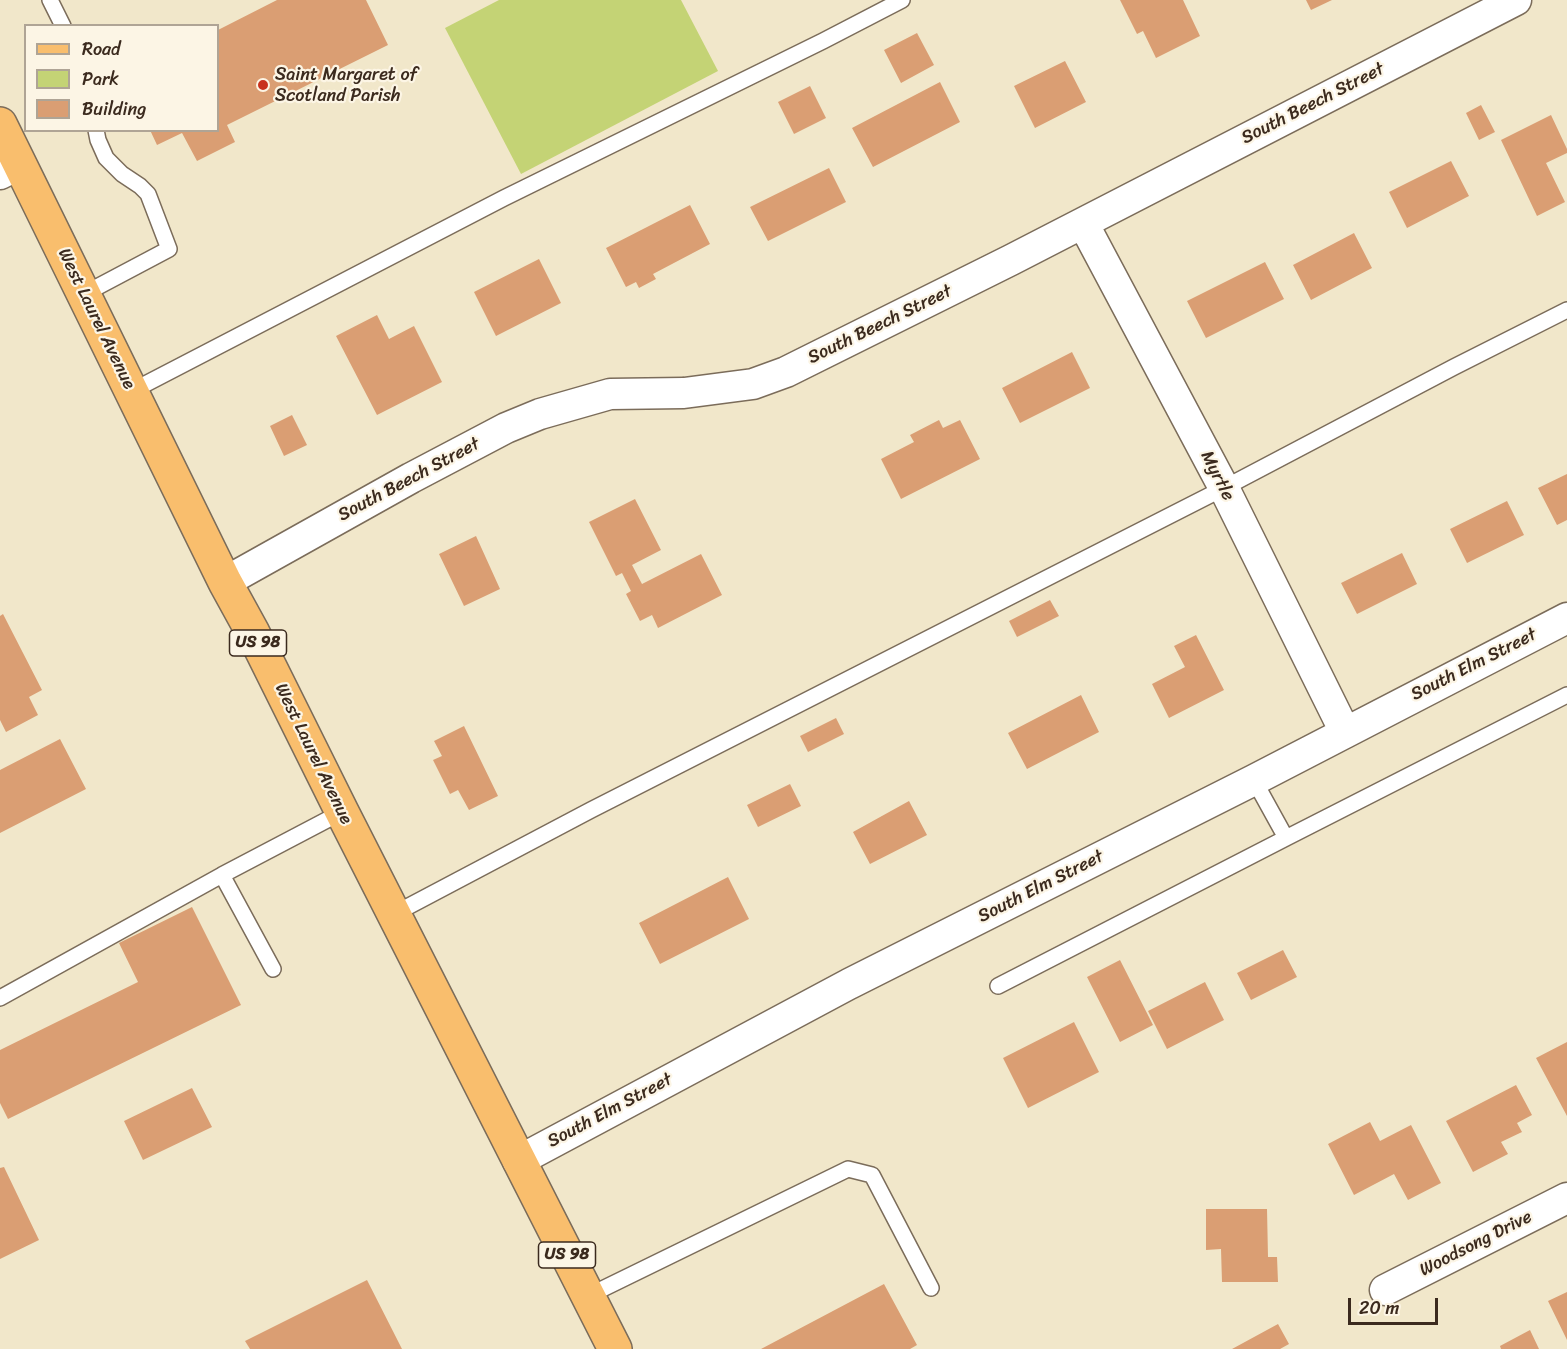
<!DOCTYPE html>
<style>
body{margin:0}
#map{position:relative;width:1567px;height:1349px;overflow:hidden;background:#f1e7ca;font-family:Sriracha,sans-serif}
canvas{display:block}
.legend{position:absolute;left:24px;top:24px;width:195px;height:108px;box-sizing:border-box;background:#fcf5e5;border:2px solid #afa495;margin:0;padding:8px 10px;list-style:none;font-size:18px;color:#3b2a1e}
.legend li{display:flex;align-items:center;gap:12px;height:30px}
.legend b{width:30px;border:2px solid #afa495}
.scale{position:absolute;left:1348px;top:1298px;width:90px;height:27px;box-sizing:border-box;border:3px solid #3b2a1e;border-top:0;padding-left:8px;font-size:18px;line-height:21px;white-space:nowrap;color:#3b2a1e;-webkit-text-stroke:4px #fcf5e5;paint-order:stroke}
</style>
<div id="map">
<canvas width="1567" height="1349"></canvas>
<ul class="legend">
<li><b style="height:8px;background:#f9be6d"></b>Road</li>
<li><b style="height:16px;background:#c4d375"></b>Park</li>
<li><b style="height:16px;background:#da9e73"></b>Building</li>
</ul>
<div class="scale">20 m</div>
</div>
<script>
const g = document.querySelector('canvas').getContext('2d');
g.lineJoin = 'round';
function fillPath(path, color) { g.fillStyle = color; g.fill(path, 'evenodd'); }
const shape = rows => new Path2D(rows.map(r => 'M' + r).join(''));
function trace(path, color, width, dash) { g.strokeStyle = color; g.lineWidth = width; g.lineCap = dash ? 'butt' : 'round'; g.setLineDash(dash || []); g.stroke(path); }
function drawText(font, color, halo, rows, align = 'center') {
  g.font = font + ' Sriracha,sans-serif'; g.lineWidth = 4.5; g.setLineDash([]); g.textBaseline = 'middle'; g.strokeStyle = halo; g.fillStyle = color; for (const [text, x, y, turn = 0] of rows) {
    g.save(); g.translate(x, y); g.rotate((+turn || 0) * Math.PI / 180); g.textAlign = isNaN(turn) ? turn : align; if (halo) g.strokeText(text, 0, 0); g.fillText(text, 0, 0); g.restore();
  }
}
fillPath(shape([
 [499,0,681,0,718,71,521,174,445,28]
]), '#c4d375');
fillPath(shape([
 [277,0,366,0,388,45,227,125,235,142,197,161,182,133,157,145,150,130,218,130,218,30],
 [1120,0,1183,0,1200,36,1156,58,1143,31,1137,34],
 [1306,0,1332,0,1311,10],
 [917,33,934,65,901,83,884,50],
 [1065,61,1086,102,1035,128,1014,86],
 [940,82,960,122,873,167,852,128],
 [810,86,826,118,794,134,778,102],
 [1481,105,1495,132,1479,140,1466,113],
 [1551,115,1567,149,1567,153,1546,163,1565,202,1537,216,1501,140],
 [1451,161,1469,196,1407,228,1389,192],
 [829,168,846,202,768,241,750,207],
 [690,205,710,244,653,274,656,279,639,288,636,282,626,287,606,248],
 [1354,233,1372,268,1311,300,1293,265],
 [539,259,561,303,496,336,474,292],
 [1265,262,1284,299,1206,338,1187,301],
 [377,315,389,339,414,326,442,382,377,415,336,336],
 [1072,352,1090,388,1020,423,1002,388],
 [292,415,307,445,284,456,270,426],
 [939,420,943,428,960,420,980,459,901,499,881,459,914,442,910,435],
 [1567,474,1567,520,1557,525,1538,488],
 [635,499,661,550,632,565,642,584,701,554,722,595,658,628,652,615,640,621,626,594,631,591,622,573,616,576,589,522],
 [1507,501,1524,535,1467,563,1450,529],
 [476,536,500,589,464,606,439,554],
 [1402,553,1417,584,1357,614,1341,583],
 [1050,600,1059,616,1017,637,1009,621],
 [3,614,42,690,29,697,38,715,6,732,0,720,0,616],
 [1196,635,1224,690,1169,718,1152,684,1185,667,1174,646],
 [1081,695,1099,732,1027,769,1008,733],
 [836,718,844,734,808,752,800,736],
 [464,726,498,796,469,810,458,790,450,794,433,760,442,756,434,741],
 [60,739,86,789,0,833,0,770],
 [790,784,801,806,758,827,747,805],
 [909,801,927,835,870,864,853,832],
 [728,877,749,919,660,964,639,923],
 [192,907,241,1005,8,1119,0,1103,0,1050,138,982,119,943],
 [1283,950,1297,977,1251,1000,1237,973],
 [1120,960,1153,1025,1120,1042,1087,977],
 [1205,982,1224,1020,1167,1049,1148,1011],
 [1074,1022,1099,1072,1028,1108,1003,1058],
 [1567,1042,1567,1116,1536,1058],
 [1516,1085,1532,1115,1517,1123,1522,1132,1501,1142,1508,1154,1473,1172,1446,1121],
 [192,1088,212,1127,143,1160,124,1121],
 [1370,1122,1380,1141,1411,1125,1441,1183,1408,1200,1394,1174,1354,1195,1328,1144],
 [4,1167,39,1240,0,1259,0,1168],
 [1206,1209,1267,1209,1268,1257,1277,1257,1278,1282,1222,1282,1221,1249,1206,1250],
 [367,1280,402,1349,250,1349,245,1341],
 [884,1284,917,1345,910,1349,761,1349],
 [1567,1292,1567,1340,1548,1301],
 [1278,1324,1289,1344,1280,1349,1232,1349],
 [1530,1330,1539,1349,1501,1349,1500,1346]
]), '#da9e73');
const service = shape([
 [50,0,63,26],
 [84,294,169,249,148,194,140,186,122,174,106,158,98,140,96,130],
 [132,391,504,198,823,41,902,0],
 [1254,780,1286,838,1567,695],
 [394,914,591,810,1224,488,1454,367,1567,310],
 [273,969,222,875,342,812],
 [998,986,1286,838],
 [0,998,222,875],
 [588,1296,848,1169,872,1175,931,1288]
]);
const minor = shape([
 [0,174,20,164],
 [1083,223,1224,488,1345,732],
 [225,582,411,478,506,428,540,414,610,394,684,393,753,384,786,372,1011,260,1516,0],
 [518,1161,849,984,1254,780,1567,618],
 [1385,1290,1567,1198]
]);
const primary = shape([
 [0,124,225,582,253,633,342,812,615,1349]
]);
trace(service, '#7b6c5a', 18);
trace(minor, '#7b6c5a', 33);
trace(primary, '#7b6c5a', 36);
trace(service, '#fff', 15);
trace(minor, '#fff', 30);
trace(primary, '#f9be6d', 33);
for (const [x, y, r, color] of [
 [263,85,6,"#c8321e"]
]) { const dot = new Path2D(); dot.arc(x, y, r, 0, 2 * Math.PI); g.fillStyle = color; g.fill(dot); trace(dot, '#fcf5e5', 2); }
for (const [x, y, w] of [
 [258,643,57],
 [567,1255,57]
]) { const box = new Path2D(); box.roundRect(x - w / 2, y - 13, w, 26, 4.5); g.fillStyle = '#fcf5e5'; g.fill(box); trace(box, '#3b2a1e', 1.5); }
drawText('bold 16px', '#3b2a1e', null, [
 ["US 98",258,643],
 ["US 98",567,1255]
]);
drawText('18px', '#3b2a1e', '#fcf5e5', [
 ["Saint Margaret of",275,75],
 ["Scotland Parish",275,96]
], 'left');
drawText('18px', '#3b2a1e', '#fcf5e5', [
 ["South Beech Street",1313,104,-27],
 ["West Laurel Avenue",96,319,64],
 ["South Beech Street",880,325,-26],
 ["Myrtle",1217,476,63],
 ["South Beech Street",409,480,-28],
 ["South Elm Street",1474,665,-27],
 ["West Laurel Avenue",313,754,64],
 ["South Elm Street",1041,887,-27],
 ["South Elm Street",610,1111,-28],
 ["Woodsong Drive",1476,1244,-27]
]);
</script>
